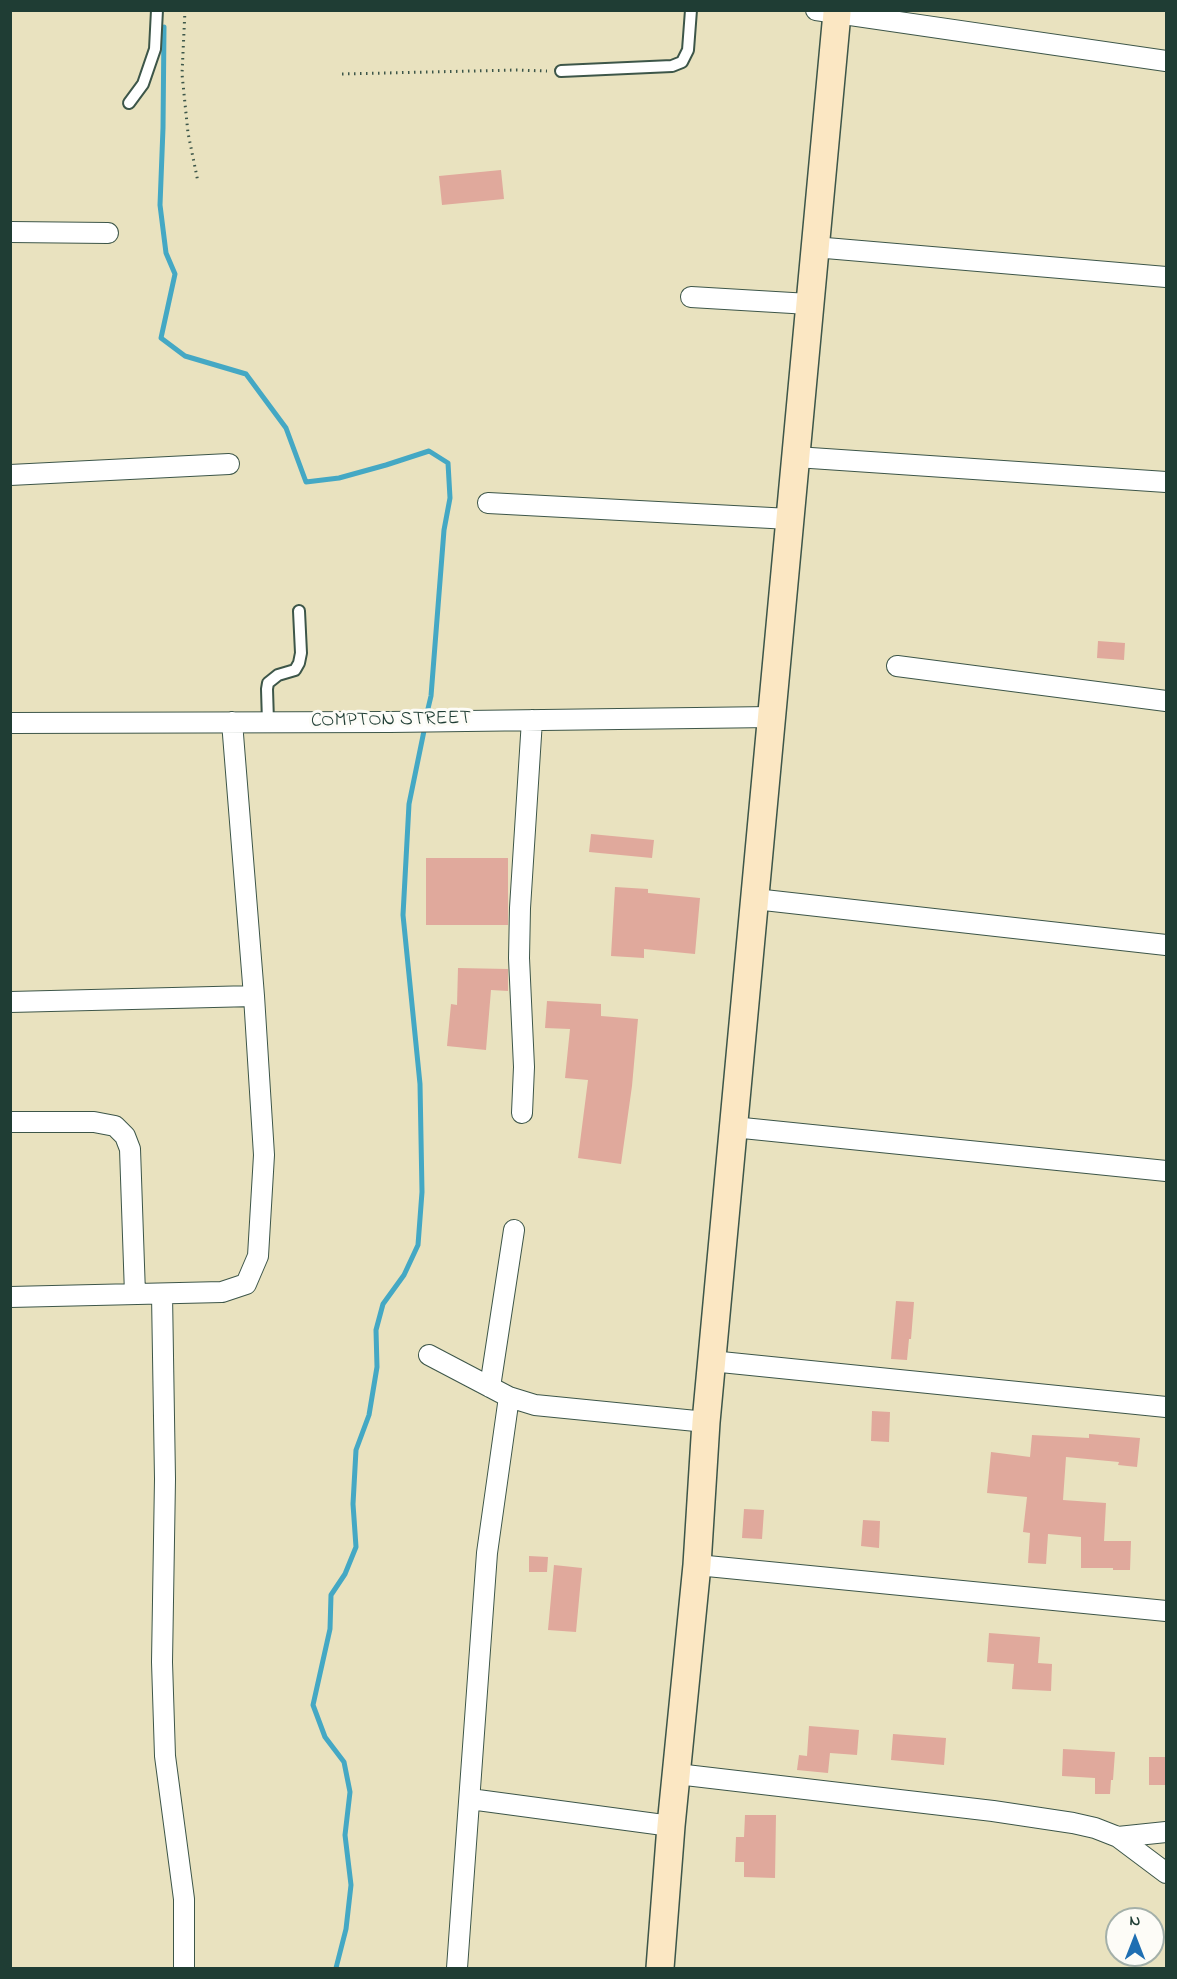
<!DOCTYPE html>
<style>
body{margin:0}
#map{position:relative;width:1177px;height:1979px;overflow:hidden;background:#e9e2bf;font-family:"Indie Flower",sans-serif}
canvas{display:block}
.frame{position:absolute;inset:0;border:12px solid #1f3d34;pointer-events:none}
.north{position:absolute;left:1105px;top:1907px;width:60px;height:60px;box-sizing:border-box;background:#fdfcf7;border:2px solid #a4b0a9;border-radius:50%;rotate:0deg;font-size:16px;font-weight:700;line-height:24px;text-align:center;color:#1f3d34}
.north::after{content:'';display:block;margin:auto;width:21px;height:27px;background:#1f6fb2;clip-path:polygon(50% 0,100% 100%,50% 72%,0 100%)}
</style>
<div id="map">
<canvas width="1177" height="1979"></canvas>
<div class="frame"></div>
<div class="north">N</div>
</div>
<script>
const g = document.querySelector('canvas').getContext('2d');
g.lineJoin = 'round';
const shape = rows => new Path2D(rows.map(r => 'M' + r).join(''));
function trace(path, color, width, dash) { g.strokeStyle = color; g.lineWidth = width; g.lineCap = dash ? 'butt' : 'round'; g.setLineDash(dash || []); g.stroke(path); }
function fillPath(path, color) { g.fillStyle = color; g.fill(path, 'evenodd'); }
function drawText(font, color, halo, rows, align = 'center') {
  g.font = font + ' "Indie Flower",sans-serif'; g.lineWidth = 6; g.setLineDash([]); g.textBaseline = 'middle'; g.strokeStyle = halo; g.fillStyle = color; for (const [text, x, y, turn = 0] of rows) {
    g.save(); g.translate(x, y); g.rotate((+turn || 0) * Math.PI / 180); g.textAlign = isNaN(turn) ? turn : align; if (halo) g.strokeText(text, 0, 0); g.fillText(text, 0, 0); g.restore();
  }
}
trace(shape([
 [164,27,163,128,160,205,166,253,175,274,161,338,185,356,246,374,286,428,306,482,339,478,386,465,429,451,448,463,450,498,444,530,431,696,426,717],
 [336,1968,346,1929,351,1885,345,1835,350,1792,344,1762,325,1737,313,1705,330,1629,331,1595,345,1574,356,1547,353,1504,356,1450,369,1415,377,1367,376,1330,383,1304,404,1275,418,1245,422,1192,420,1084,403,915,409,804,425,726]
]), '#44a8c4', 5);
fillPath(shape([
 [501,170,504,199,442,205,439,176],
 [1098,641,1125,643,1124,660,1097,658],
 [591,834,654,840,652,858,589,852],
 [426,858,508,858,508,925,426,925],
 [615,887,648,889,648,893,700,898,695,954,644,949,644,958,611,956],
 [458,968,508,969,508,991,491,990,486,1050,447,1046,451,1004,457,1005],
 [547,1001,601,1004,601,1016,638,1019,632,1086,621,1164,578,1158,588,1080,565,1078,570,1029,545,1028],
 [896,1301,914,1302,911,1339,909,1339,907,1360,891,1359],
 [872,1411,890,1412,889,1442,871,1441],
 [1089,1434,1140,1438,1137,1467,1118,1465,1119,1462,1066,1457,1063,1500,1106,1503,1104,1541,1131,1541,1130,1570,1113,1570,1113,1568,1081,1568,1081,1537,1048,1534,1046,1564,1028,1563,1030,1533,1023,1532,1027,1497,987,1493,991,1452,1030,1457,1032,1435,1089,1438],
 [744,1509,764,1510,762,1539,742,1538],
 [863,1520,880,1521,879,1548,861,1546],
 [529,1556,548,1557,547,1572,529,1572],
 [554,1565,582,1568,576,1632,548,1630],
 [989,1633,1040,1637,1038,1663,1052,1664,1051,1691,1012,1689,1014,1664,987,1662],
 [809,1726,859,1730,857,1755,830,1753,828,1773,797,1770,799,1755,807,1756],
 [893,1734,946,1738,944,1765,891,1760],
 [1063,1749,1115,1752,1113,1780,1111,1780,1110,1794,1095,1794,1095,1778,1062,1776],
 [1149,1757,1167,1757,1167,1785,1149,1785],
 [745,1815,776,1815,775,1878,744,1877,744,1862,735,1862,736,1837,744,1837]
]), '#e0a99c');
const lane = shape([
 [561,71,672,66,682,62,688,50,691,10],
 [129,103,143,84,155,49,157,10],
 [268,722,267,689,268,683,278,675,295,670,299,663,301,653,299,611]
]);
const street = shape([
 [816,10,1166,61],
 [10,232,108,233],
 [814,247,1166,277],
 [691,297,809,304],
 [796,457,1166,482],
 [10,475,229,464],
 [488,503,790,519],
 [897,666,1166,701],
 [10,723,390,722,772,717],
 [755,899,1166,945],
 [10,1002,254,996],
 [522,1113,524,1067,519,958,520,908,532,720],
 [10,1122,94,1122,115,1126,125,1136,130,1149,135,1294],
 [733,1127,1166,1171],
 [162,1294,165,1479,162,1662,165,1756,184,1899,184,1968],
 [10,1297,222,1292,246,1284,258,1256,264,1155,254,996,232,722],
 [429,1355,509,1397,535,1405,706,1422],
 [711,1361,1166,1407],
 [490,1387,514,1230],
 [697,1565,1166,1611],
 [677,1774,993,1811,1073,1823,1095,1828,1118,1837,1166,1873],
 [470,1799,671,1826],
 [1118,1837,1166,1832],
 [457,1968,487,1553,509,1397]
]);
const secondary = shape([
 [660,1968,671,1826,697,1565,706,1422,837,13]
]);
trace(lane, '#3d5649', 14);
trace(street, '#3d5649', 22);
trace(secondary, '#3d5649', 30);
trace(shape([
 [185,10,182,74,188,133,198,182],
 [342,74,516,70,547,71]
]), '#3d5649', 3, [1.5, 4.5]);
trace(lane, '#fff', 10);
trace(street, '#fff', 20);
trace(secondary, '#fbe7c3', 27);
drawText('20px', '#1f3d34', '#fdfcf7', [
 ["COMPTON STREET",391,721,-1]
]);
</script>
